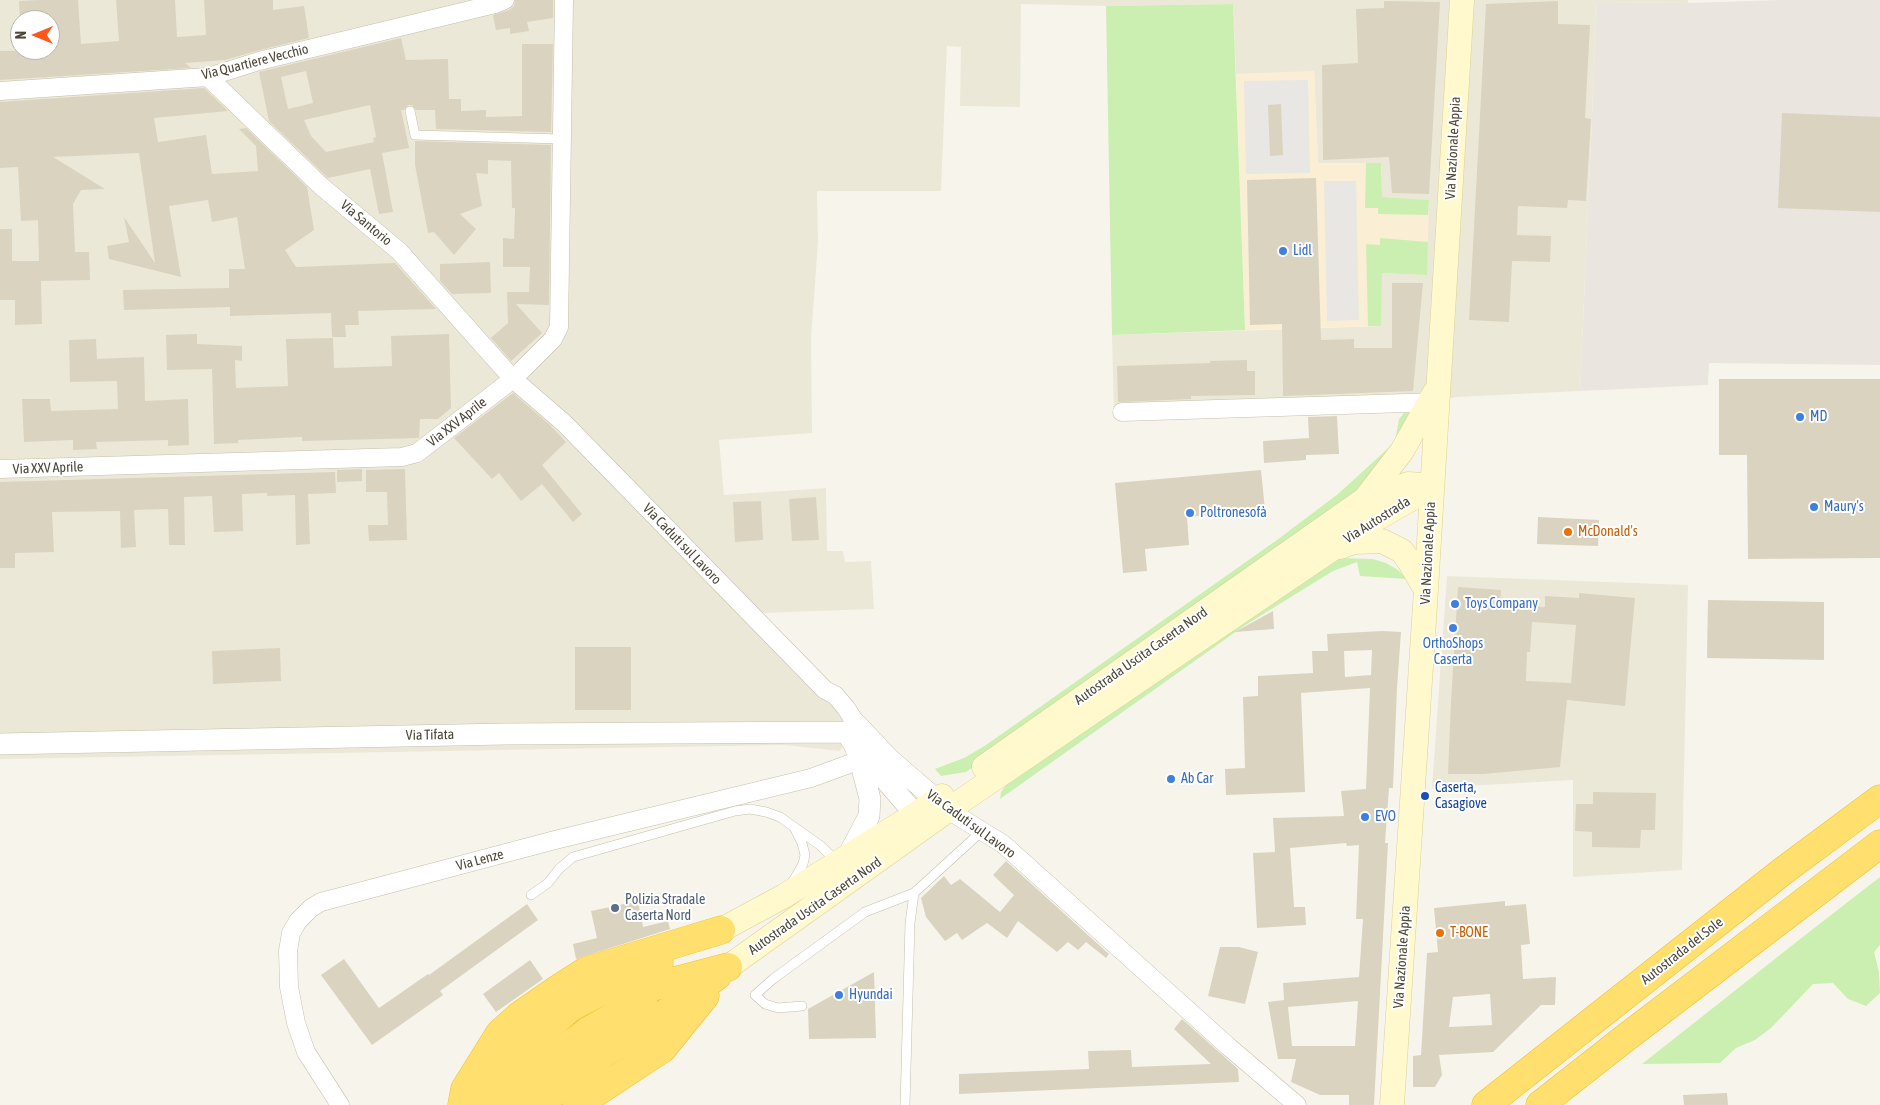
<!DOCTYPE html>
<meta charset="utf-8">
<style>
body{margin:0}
#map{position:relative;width:1880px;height:1105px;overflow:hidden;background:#f7f5eb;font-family:"Asap Condensed",sans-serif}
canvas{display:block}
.north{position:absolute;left:10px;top:10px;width:50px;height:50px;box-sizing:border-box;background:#fff;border:1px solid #b8b5af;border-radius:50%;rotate:270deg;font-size:14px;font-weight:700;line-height:20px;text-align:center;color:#4d4737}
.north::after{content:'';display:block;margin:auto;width:18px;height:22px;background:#ff571a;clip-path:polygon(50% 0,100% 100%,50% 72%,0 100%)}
</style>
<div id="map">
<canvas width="1880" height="1105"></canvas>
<div class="north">N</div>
</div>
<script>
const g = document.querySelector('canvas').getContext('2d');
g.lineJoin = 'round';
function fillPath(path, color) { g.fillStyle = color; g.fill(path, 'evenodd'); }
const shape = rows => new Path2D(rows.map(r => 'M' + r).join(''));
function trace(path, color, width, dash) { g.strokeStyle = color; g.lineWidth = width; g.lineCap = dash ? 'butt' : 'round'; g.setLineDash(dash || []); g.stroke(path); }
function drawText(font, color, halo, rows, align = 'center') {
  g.font = font + ' "Asap Condensed",sans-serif'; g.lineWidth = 4; g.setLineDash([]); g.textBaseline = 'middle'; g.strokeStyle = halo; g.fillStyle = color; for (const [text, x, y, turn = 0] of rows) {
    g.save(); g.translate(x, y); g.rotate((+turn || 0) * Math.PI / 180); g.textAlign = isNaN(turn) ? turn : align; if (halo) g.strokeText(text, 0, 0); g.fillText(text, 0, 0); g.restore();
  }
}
fillPath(shape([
 [0,0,1688,0,1688,3,1597,2,1580,391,1457,397,1391,408,1114,419,1112,335,1380,326,1382,273,1427,274,1382,197,1381,163,1318,163,1314,72,1236,74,1233,4,1106,6,1021,4,1020,107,960,106,961,47,947,46,941,191,817,191,818,242,811,339,812,433,719,440,724,495,826,488,827,551,843,551,845,562,871,561,874,609,761,613,861,713,840,751,784,745,0,759],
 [20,20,50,20,50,50,20,50],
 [1447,576,1688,585,1682,870,1573,877,1573,780,1432,788]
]), '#ece8d8');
fillPath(shape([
 [1314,71,1318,163,1381,163,1382,197,1429,200,1427,275,1382,273,1381,326,1245,330,1236,74]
]), '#faefd5');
fillPath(shape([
 [1781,0,1880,0,1880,365,1709,363,1708,385,1580,391,1597,2,1688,3]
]), '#eae6df');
fillPath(shape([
 [1233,4,1245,330,1112,335,1106,6],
 [1366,163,1381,163,1382,197,1429,200,1428,215,1378,214,1378,208,1365,208],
 [1380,238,1428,242,1427,275,1382,273,1381,326,1368,326,1366,244,1380,245],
 [1404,413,1413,413,1400,444,1357,494,966,772,941,776,935,769,964,758,986,745,1277,540,1338,494,1395,442,1399,419],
 [1339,558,1373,559,1386,563,1398,570,1407,579,1360,576,1357,562,1333,571,1244,626,1000,799,1001,792,1006,785],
 [1880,877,1880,945,1874,952,1879,972,1880,993,1866,1006,1848,999,1833,983,1813,984,1771,1028,1755,1040,1736,1048,1720,1063,1642,1064,1804,936]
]), '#cbefb0');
fillPath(shape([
 [1308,80,1310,173,1246,174,1244,81],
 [1324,181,1356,181,1359,320,1327,321]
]), '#e8e7e3');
fillPath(shape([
 [40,0,78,0,81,44,119,41,116,0,175,0,177,37,206,35,204,0,273,0,273,10,304,6,309,38,256,51,225,60,185,63,191,68,0,80,0,51,50,50,50,20,20,20,19,1],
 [515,0,553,0,553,18,527,22,529,31,510,34,510,28,496,30,493,15,509,10,514,6],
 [1384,1,1440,2,1429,194,1392,193,1389,157,1323,160,1322,65,1358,63,1356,9,1384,8],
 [1558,1,1558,24,1590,25,1585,118,1591,119,1586,201,1568,200,1567,208,1518,206,1517,235,1551,236,1550,262,1512,261,1509,322,1469,320,1486,4],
 [401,38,406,60,448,59,449,99,461,99,461,111,486,110,486,117,522,116,522,44,553,44,551,132,436,129,435,110,416,110,412,105,408,105,404,110,401,110,409,148,382,153,393,212,379,214,370,169,328,178,269,121,259,72],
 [306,71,313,103,288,109,281,77],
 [370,105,376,137,373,138,374,142,326,152,311,136,304,120],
 [204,88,228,111,154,118,158,142,206,135,212,174,258,171,256,146,239,129,246,128,307,187,314,230,285,250,296,267,395,263,436,309,358,311,359,325,345,325,346,337,332,337,331,313,230,316,230,307,124,310,123,290,229,288,229,269,245,269,237,217,212,222,208,200,169,206,181,277,109,259,107,246,129,242,124,217,155,263,139,153,53,157,105,189,81,190,73,204,75,252,89,252,90,280,41,281,42,324,15,325,15,300,0,300,0,229,12,229,12,261,39,261,38,220,21,221,18,167,0,168,0,102],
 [1281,104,1283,155,1270,156,1268,105],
 [1782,113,1880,117,1880,212,1778,208],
 [415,141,551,145,549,305,516,304,542,333,511,361,491,338,508,323,507,292,529,292,530,267,503,267,503,238,514,239,515,208,512,208,511,161,488,160,488,174,476,173,482,206,460,214,476,229,454,255,434,232,428,233,415,165],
 [1316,178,1321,340,1354,339,1354,348,1392,348,1392,283,1423,283,1413,391,1283,396,1282,324,1250,325,1247,180],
 [490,262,491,293,452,294,440,281,440,264],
 [197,334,197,344,242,346,242,361,235,360,236,388,288,386,286,339,333,338,334,368,392,366,391,336,449,334,451,408,438,419,420,419,419,438,302,441,302,437,238,440,238,443,214,444,212,369,167,370,166,335],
 [96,339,97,359,144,357,145,401,188,399,189,445,168,446,168,440,96,442,97,449,73,450,73,440,24,442,22,399,50,399,51,411,118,409,117,381,70,382,69,340],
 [1247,360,1247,371,1255,371,1255,395,1191,396,1191,399,1118,402,1117,366,1210,363,1210,361],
 [1719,379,1880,379,1880,558,1748,559,1747,455,1719,455],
 [513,393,550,425,566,442,542,465,582,514,573,522,542,484,521,501,499,473,492,479,454,438],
 [1337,416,1339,454,1306,455,1306,460,1264,463,1263,441,1309,438,1308,417],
 [362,469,362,481,337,482,337,470],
 [405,469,407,540,369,541,368,525,388,525,387,492,366,492,366,470],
 [1261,470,1265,510,1187,517,1189,545,1145,549,1147,571,1123,573,1115,483],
 [335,472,336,493,308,494,310,544,296,545,295,495,267,496,267,493,242,494,243,531,214,532,212,496,184,497,185,545,169,545,168,509,134,510,136,547,121,548,120,511,52,512,54,552,15,553,15,568,0,568,0,482],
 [816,497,819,540,792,541,789,499],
 [761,501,763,540,735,542,733,502],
 [1538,517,1599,520,1598,546,1537,544],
 [1458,587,1501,590,1500,604,1545,607,1545,596,1579,598,1579,593,1635,598,1625,706,1567,700,1560,767,1484,774,1448,774,1451,702],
 [1532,622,1576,625,1571,683,1526,681,1527,652,1530,652],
 [1708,600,1824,602,1824,660,1707,658],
 [1273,611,1274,629,1235,632],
 [1382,631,1401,632,1397,688,1393,788,1389,788,1385,843,1388,843,1374,1105,1349,1105,1349,1095,1320,1095,1291,1082,1296,1059,1278,1059,1268,1002,1284,1000,1283,983,1359,977,1363,919,1356,919,1359,845,1347,846,1346,843,1290,848,1294,907,1305,907,1306,925,1257,928,1253,853,1275,852,1273,818,1344,816,1341,791,1366,789,1370,688,1301,693,1305,792,1226,795,1225,769,1245,768,1243,697,1258,696,1258,676,1313,673,1312,651,1328,651,1327,634],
 [1372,650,1371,675,1345,677,1344,651],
 [1358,1001,1355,1046,1292,1046,1288,1007],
 [575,647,631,647,631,710,575,710],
 [280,648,281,681,213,684,212,651],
 [1593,792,1656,793,1655,830,1641,830,1640,848,1592,847,1592,832,1575,831,1576,804,1593,804],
 [1006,861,1109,954,1106,958,1086,942,1078,950,1068,942,1057,952,1018,921,1007,938,987,923,962,940,957,933,945,941,926,917,921,898,944,876,951,885,960,879,1000,912,1014,895,993,875],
 [638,901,643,927,668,921,670,929,576,959,573,944,597,938,591,911],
 [1505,901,1505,906,1526,904,1530,944,1521,945,1523,979,1556,977,1555,1005,1541,1005,1493,1052,1439,1055,1442,1075,1435,1087,1413,1087,1413,1056,1421,1055,1427,953,1438,952,1434,908],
 [1490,994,1492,1025,1449,1027,1453,997],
 [527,904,538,920,440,991,443,995,372,1045,321,975,344,959,379,1008,428,974,429,975],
 [1220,947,1239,947,1258,952,1245,1004,1208,996],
 [530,960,543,979,496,1012,483,994],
 [874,972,876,1038,809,1039,808,1009],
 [1182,1019,1238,1069,1239,1082,959,1094,959,1074,1089,1069,1088,1051,1131,1050,1132,1067,1211,1064,1174,1029],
 [1727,1093,1728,1105,1684,1105,1683,1095]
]), '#dad3bf');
const service = shape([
 [410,111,415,135,562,139],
 [792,883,803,864,805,855,802,843,795,829],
 [531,895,548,883,559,869,573,857,735,811,750,809,766,812,780,817,821,846,837,862],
 [802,1006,778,1008,765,1004,755,995,773,979,865,912,914,893],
 [905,1105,910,923,914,893,982,831]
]);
const minor = shape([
 [208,77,321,186,399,251,513,379,564,423,825,690,835,695,846,708,857,725],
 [0,91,208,77,259,61,495,4,505,0],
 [1122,412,1438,402],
 [0,469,402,457,417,453,513,379,553,339,559,327,564,0],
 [948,810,1003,844,1229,1047,1297,1105],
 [340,1105,306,1052,296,1023,289,987,288,951,291,933,298,921,311,908,321,902,555,840,811,778,860,760]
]);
const tertiary = shape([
 [846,732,854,744,860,760,870,799,869,816,849,854],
 [0,744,505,734,846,732,857,725,889,759,948,810],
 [859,749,926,827]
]);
const secondary = shape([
 [1365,499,1402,451,1435,392],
 [1340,547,1354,542,1382,541,1402,551,1409,561,1426,590],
 [984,767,1365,499,1408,484,1423,485],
 [721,930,784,896,916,814,942,796],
 [728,967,948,810,1376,519,1432,487],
 [1392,1105,1426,590,1462,0]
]);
const motorway = shape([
 [617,1000,633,992,728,967],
 [462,1105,465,1089,500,1033,519,1016,558,989,586,971,721,930],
 [478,1105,521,1051,571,1007,632,975,659,963],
 [509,1105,537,1070,588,1031,643,1000],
 [540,1105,568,1080,603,1054,649,1025,717,976],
 [577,1105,662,1049,705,996],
 [1486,1105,1783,871,1880,799],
 [1540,1105,1624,1039,1880,844]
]);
trace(service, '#c4bfac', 10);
trace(minor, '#c4bfac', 19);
trace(tertiary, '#c4bfac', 22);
trace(secondary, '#dcd196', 25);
trace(motorway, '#f0bf2c', 29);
trace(service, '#fff', 9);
trace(minor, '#fff', 18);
trace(tertiary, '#fff', 21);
trace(secondary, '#fff9cd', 24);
trace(motorway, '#ffe06e', 28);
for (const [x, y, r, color] of [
 [1283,251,5,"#3f7fe0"],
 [1800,417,5,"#3f7fe0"],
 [1814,507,5,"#3f7fe0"],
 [1190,513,5,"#3f7fe0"],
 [1568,532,5,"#e8710a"],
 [1455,604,5,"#3f7fe0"],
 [1453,628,5,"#3f7fe0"],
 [1171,779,5,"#3f7fe0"],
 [1425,796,5,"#1a4fb4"],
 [1365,817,5,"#3f7fe0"],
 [615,908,5,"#5c6f8a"],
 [1440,933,5,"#e8710a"],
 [839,995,5,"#3f7fe0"]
]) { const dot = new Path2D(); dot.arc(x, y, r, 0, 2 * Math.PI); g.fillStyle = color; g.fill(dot); trace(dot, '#fff', 2); }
drawText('14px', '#4d4737', '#fff', [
 ["Via Quartiere Vecchio",255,62,-14],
 ["Via Nazionale Appia",1453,148,-87],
 ["Via Santorio",366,223,40],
 ["Via XXV Aprile",457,422,-38],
 ["Via XXV Aprile",48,468,-2],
 ["Via Autostrada",1377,520,-32],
 ["Via Caduti sul Lavoro",682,544,46],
 ["Via Nazionale Appia",1428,553,-87],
 ["Autostrada Uscita Caserta Nord",1141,656,-35],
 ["Via Tifata",430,735,-1],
 ["Via Caduti sul Lavoro",971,824,36],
 ["Via Lenze",480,860,-15],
 ["Autostrada Uscita Caserta Nord",815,906,-35],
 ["Autostrada del Sole",1682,951,-38],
 ["Via Nazionale Appia",1402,957,-86]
]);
drawText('14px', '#366cbe', '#fff', [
 ["Lidl",1293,251],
 ["MD",1810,417],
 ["Maury's",1824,507],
 ["Poltronesofà",1200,513],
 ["Toys Company",1465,604],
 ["OrthoShops",1453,644,"center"],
 ["Caserta",1453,660,"center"],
 ["Ab Car",1181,779],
 ["EVO",1375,817],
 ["Hyundai",849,995]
], 'left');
drawText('14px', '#c56008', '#fff', [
 ["McDonald's",1578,532],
 ["T-BONE",1450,933]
], 'left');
drawText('14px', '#164399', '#fff', [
 ["Caserta,",1435,788],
 ["Casagiove",1435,804]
], 'left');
drawText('14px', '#4e5e75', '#fff', [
 ["Polizia Stradale",625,900],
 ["Caserta Nord",625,916]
], 'left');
</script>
